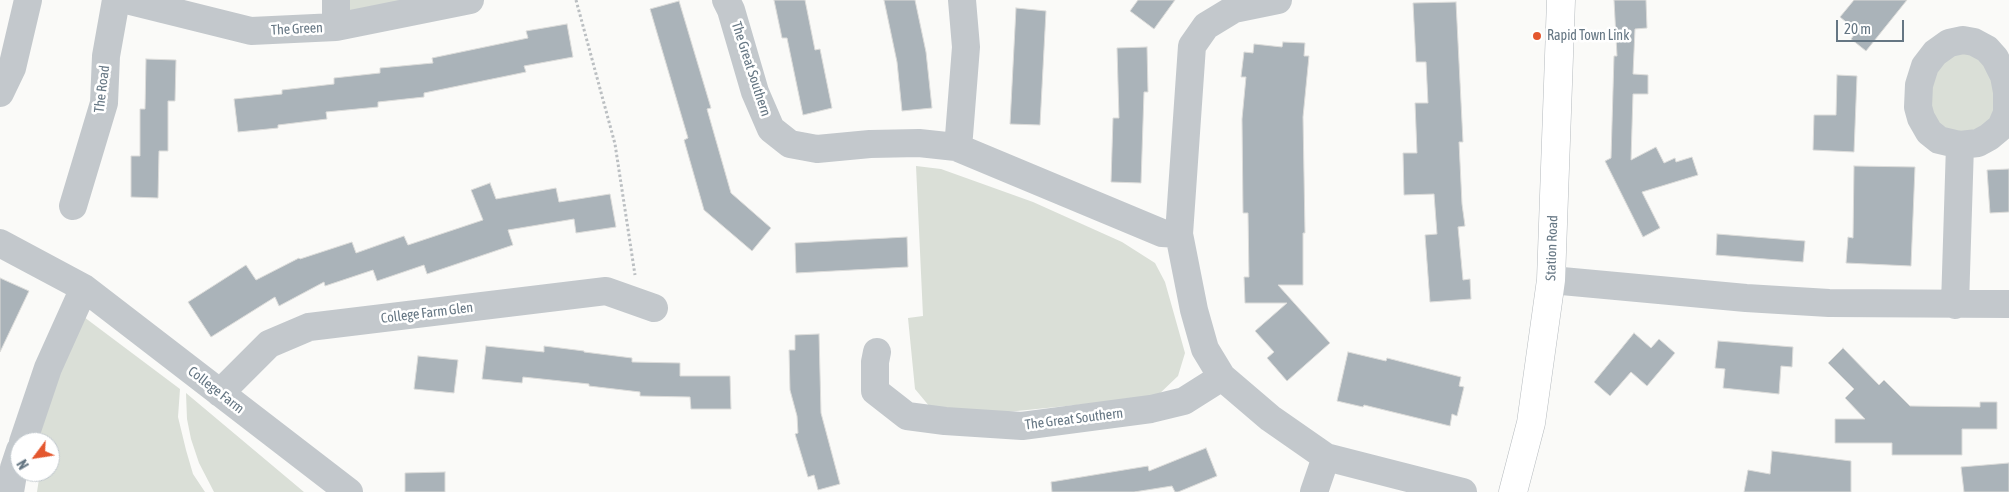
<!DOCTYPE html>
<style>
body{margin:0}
#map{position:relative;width:2009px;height:492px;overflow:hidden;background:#fafaf8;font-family:"Asap Condensed",sans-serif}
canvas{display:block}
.north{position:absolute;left:10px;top:432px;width:50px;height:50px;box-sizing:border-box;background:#fff;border:1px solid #c1c8cd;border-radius:50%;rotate:239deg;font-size:14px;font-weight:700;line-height:20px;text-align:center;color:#657683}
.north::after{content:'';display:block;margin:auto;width:18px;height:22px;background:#e4572e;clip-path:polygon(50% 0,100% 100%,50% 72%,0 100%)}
.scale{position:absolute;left:1836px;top:20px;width:68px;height:22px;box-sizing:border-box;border:2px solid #657683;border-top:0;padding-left:6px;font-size:15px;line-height:18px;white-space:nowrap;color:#657683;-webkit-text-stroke:4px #fff;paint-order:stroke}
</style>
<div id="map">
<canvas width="2009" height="492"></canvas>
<div class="north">N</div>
<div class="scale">20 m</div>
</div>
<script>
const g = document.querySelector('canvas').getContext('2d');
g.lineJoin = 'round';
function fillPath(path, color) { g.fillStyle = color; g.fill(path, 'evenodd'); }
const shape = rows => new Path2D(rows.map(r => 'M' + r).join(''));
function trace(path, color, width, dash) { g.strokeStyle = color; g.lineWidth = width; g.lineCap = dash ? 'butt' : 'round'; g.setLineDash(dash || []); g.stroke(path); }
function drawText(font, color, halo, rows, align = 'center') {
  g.font = font + ' "Asap Condensed",sans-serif'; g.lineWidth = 5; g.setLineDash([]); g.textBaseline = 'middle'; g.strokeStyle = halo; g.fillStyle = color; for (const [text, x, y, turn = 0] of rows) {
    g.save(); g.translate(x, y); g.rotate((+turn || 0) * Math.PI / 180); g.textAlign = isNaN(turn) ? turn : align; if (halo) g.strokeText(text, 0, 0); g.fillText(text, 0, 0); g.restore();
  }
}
fillPath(shape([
 [347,0,426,0,361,13,349,10],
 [1979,52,2000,99,1986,128,1947,134,1923,99,1944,53],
 [916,166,941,169,1033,202,1122,242,1155,263,1165,282,1185,353,1178,376,1156,397,977,415,930,407,915,389,908,318,923,316],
 [84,317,180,389,178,417,186,450,193,474,205,492,37,492,40,472,50,472,50,442,28,442],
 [186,393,304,492,214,492,199,463,191,439,187,419]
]), '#dadfd7');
const building = shape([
 [774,0,805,0,815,50,820,49,832,108,803,115,787,38,782,38,774,0],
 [884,0,915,0,926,52,932,108,902,111,897,62,884,0],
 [1138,0,1175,0,1154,29,1130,11,1138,0],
 [1614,0,1646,0,1647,28,1635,29,1633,74,1648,75,1648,94,1633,94,1631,160,1656,147,1664,163,1675,158,1676,162,1692,157,1698,175,1642,192,1660,228,1643,237,1605,161,1611,158,1614,56,1617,56,1614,0],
 [1854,0,1907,0,1866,51,1851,39,1857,31,1840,17,1854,0],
 [679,1,711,108,707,109,731,193,771,228,752,251,704,210,684,140,688,138,650,9,679,1],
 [1456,2,1463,142,1459,142,1462,204,1465,226,1458,227,1463,280,1470,279,1471,299,1430,302,1425,235,1437,234,1434,194,1404,195,1403,153,1417,153,1415,103,1428,103,1426,62,1416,62,1413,3,1456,2],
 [1016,8,1046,11,1040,125,1010,124,1016,8],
 [567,24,573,57,524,66,526,72,424,93,424,97,378,102,378,107,326,112,327,119,278,125,278,128,238,132,234,99,282,94,282,90,334,84,334,78,380,73,380,68,433,63,432,58,528,38,526,31,567,24],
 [1283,42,1305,43,1304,56,1309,56,1303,117,1305,233,1303,233,1303,285,1278,285,1330,343,1287,381,1267,358,1274,352,1255,331,1287,303,1245,303,1244,277,1249,277,1248,213,1243,213,1242,119,1246,77,1241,77,1244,52,1253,53,1254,44,1282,47,1283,42],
 [1147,47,1148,92,1144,92,1141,183,1111,182,1113,118,1119,118,1117,48,1147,47],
 [146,59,176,60,175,101,168,101,168,151,159,151,158,198,131,197,131,156,140,156,140,109,145,109,146,59],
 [1837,75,1857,76,1854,152,1813,150,1814,115,1836,115,1837,75],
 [1854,166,1915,167,1911,266,1846,263,1848,237,1853,238,1854,166],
 [2009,169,2009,212,1990,213,1987,170,2009,169],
 [490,183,496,199,556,188,559,202,610,194,616,227,576,233,574,219,508,230,513,245,427,274,424,265,377,281,373,270,325,286,324,282,279,306,275,297,211,337,188,302,246,265,256,280,299,258,300,259,352,242,356,253,404,236,408,245,483,220,471,190,490,183],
 [1717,234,1805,241,1803,262,1716,255,1717,234],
 [907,237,908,267,796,273,795,243,907,237],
 [0,278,29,291,0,352,0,278],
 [1634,333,1651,348,1659,339,1675,353,1647,386,1631,372,1610,396,1594,382,1634,333],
 [819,334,821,413,840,484,818,490,814,475,808,477,795,434,798,433,797,416,790,390,789,350,795,350,795,335,819,334],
 [1718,341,1793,347,1792,367,1781,366,1779,394,1723,388,1725,369,1715,368,1718,341],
 [486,346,544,352,544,346,584,351,584,352,632,358,632,362,680,363,680,376,730,376,731,409,691,409,690,397,640,396,640,392,589,386,589,384,523,377,522,383,482,379,486,346],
 [1843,348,1879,385,1884,380,1910,406,1980,407,1980,402,1997,402,1997,429,1962,429,1962,455,1892,455,1892,443,1835,443,1835,419,1865,419,1845,398,1854,389,1828,363,1843,348],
 [1348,352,1386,361,1387,358,1461,377,1459,386,1464,387,1457,416,1452,414,1450,426,1364,405,1363,407,1337,401,1348,352],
 [418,356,458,360,454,393,414,389,418,356],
 [1206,448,1217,476,1178,492,1175,492,1172,486,1134,492,1052,492,1051,482,1148,466,1149,471,1206,448],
 [1772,451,1851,461,1851,492,1744,492,1748,470,1770,474,1772,451],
 [2009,463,2009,492,1964,492,1961,467,2009,463],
 [445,472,445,492,405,492,405,473,445,472]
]);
fillPath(building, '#aab3b9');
trace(building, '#dcdcda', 1);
const major = shape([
 [1513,492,1531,423,1551,280,1561,0]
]);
trace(major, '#b5babe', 29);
trace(shape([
 [576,0,615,144,635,275]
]), '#bbbfc2', 3, [2.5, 2.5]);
trace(shape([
 [126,0,251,31,336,27,470,0],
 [336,0,336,27],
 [726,0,731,10,755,92,771,129,790,144,817,149,870,144,919,143,956,147,1162,233,1179,234],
 [1278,0,1234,9,1206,26,1192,46,1179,234,1194,310,1205,349,1222,377,1270,418,1326,457,1463,492],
 [0,93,12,68,28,0],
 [956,147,959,136,966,47,962,0],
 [73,206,104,103,106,56,116,0],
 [0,243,84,288,349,492],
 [1551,280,1746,298,1829,303,2009,304],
 [1955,305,1960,145,1939,140,1929,132,1921,118,1918,107,1919,85,1925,66,1935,53,1949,43,1963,40,1974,42,1987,49,1995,58,2004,76,2007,92,2007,113,2001,127,1989,137,1978,143,1960,145],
 [877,352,875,362,875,391,907,416,945,421,1022,426,1151,409,1184,401,1222,377],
 [220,393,269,344,309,327,606,291,654,308],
 [23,442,48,368,84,288],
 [10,492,14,468,20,450],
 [1314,492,1326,457]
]), '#c3c8cc', 28);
trace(major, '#fff', 28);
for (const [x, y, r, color] of [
 [1537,36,5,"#e4572e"]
]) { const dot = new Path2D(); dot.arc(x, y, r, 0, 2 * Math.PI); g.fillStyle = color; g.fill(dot); trace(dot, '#fff', 2); }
drawText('14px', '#657683', '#fff', [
 ["The Green",297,29,-3],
 ["The Great Southern",751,69,72],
 ["The Road",102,89,-83],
 ["Station Road",1552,248,-88],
 ["College Farm Glen",427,313,-7],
 ["College Farm",216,390,38],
 ["The Great Southern",1074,419,-7]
]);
drawText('14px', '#657683', '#fff', [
 ["Rapid Town Link",1547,36]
], 'left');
</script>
